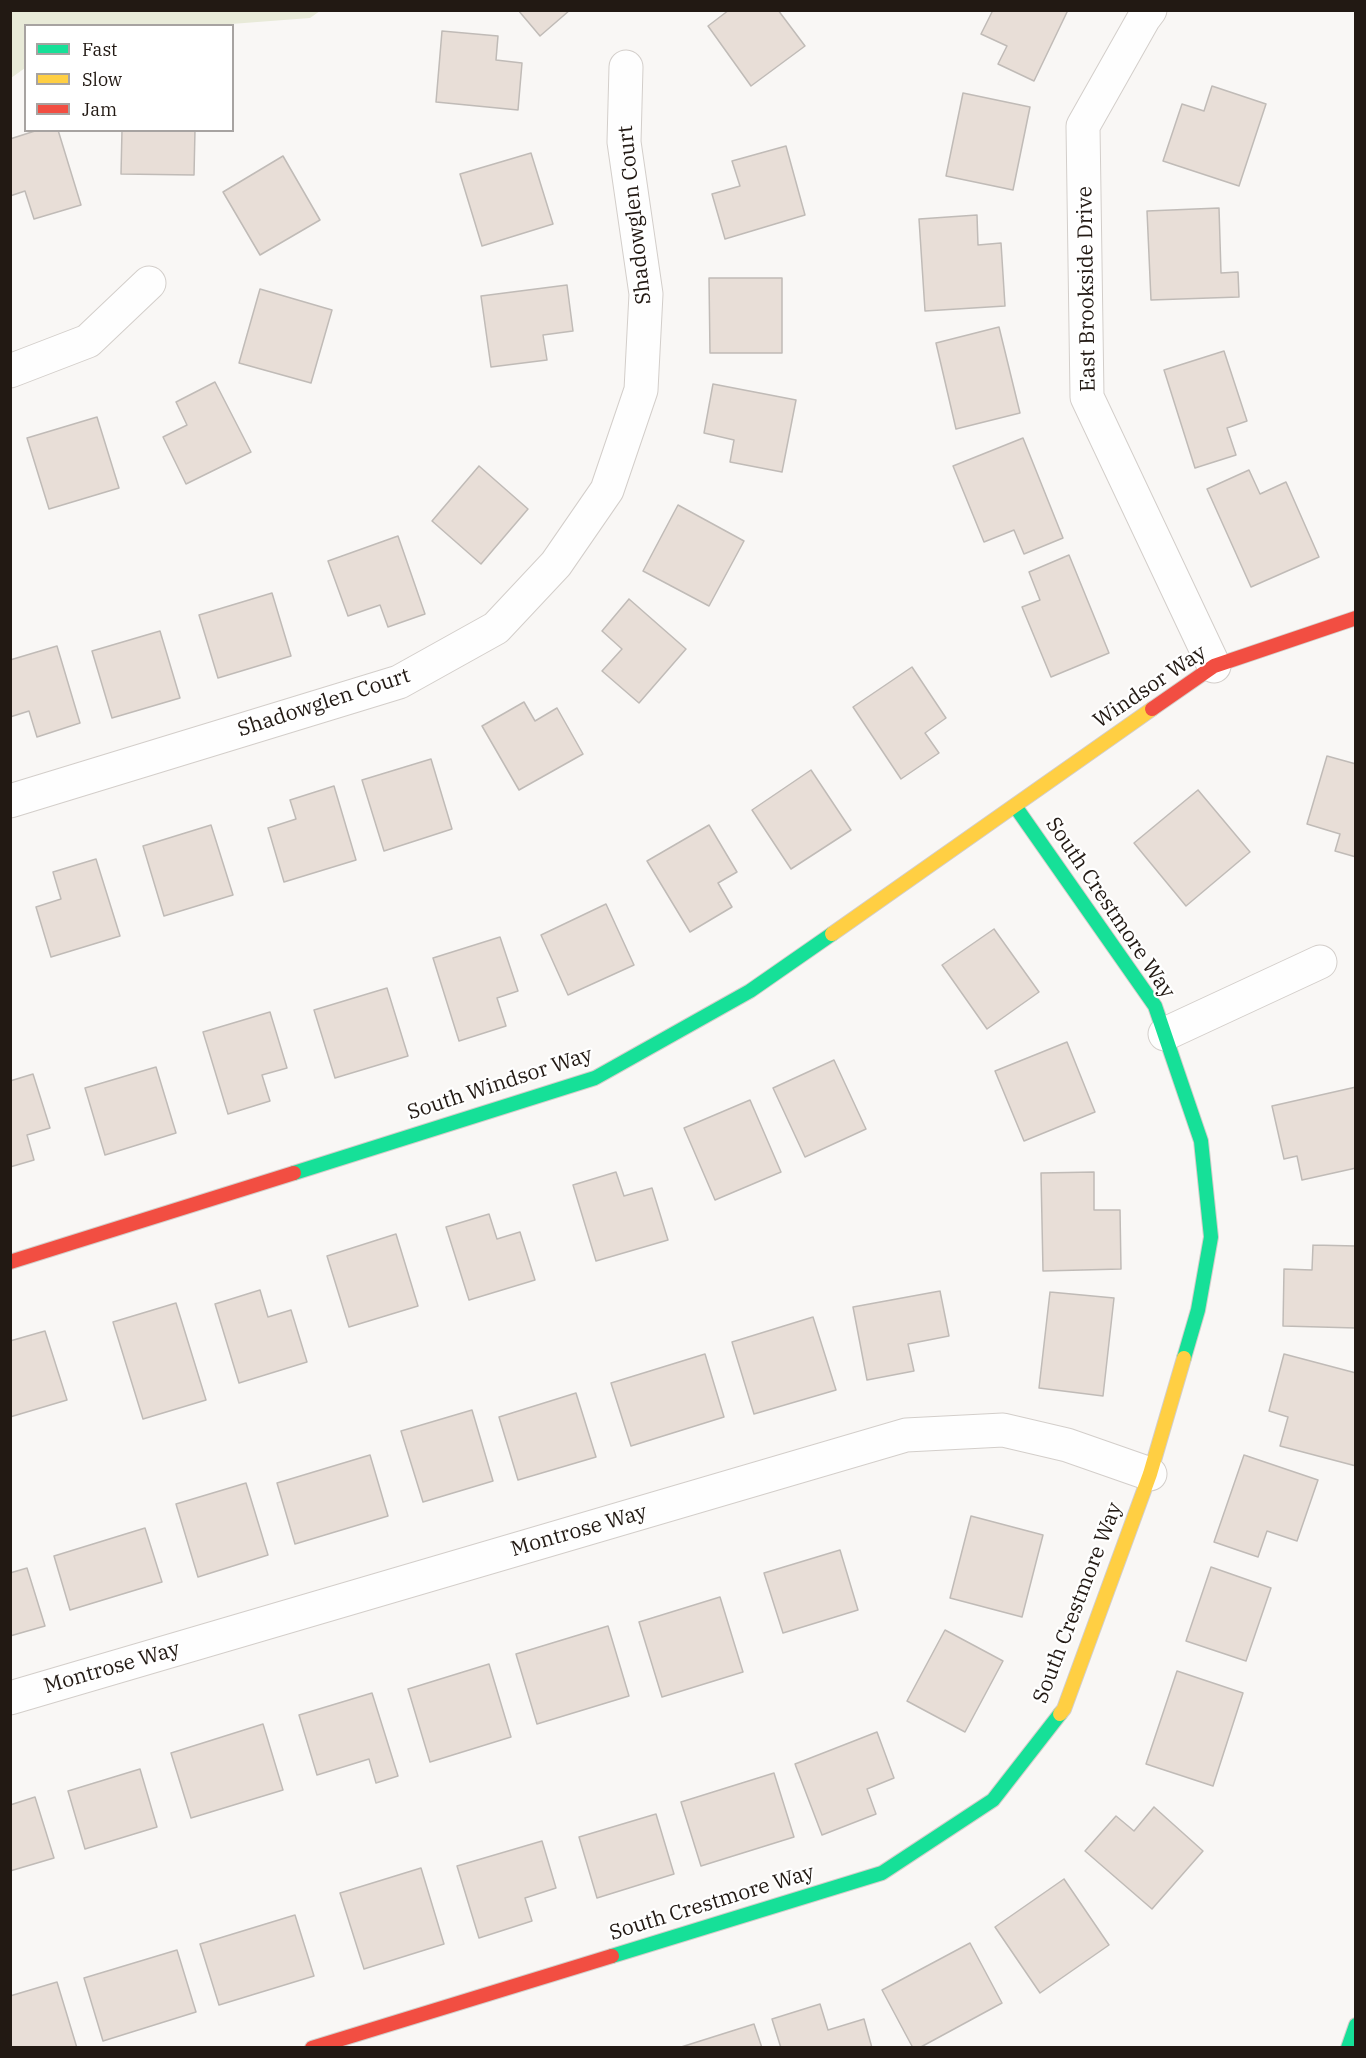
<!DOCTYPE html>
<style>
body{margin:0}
#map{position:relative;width:1366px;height:2058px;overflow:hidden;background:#f9f7f5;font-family:"IBM Plex Serif",serif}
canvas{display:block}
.frame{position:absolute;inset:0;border:12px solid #221913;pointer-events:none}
.legend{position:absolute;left:24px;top:24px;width:210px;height:108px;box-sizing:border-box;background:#fff;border:2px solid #a7a3a1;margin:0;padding:8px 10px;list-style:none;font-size:18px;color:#221913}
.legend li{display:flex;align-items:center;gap:12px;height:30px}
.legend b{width:30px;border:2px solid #a7a3a1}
</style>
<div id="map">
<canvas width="1366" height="2058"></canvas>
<div class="frame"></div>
<ul class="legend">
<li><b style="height:8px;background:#16e098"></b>Fast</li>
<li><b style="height:8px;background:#ffcf43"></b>Slow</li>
<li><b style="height:8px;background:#f24e42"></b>Jam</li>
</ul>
</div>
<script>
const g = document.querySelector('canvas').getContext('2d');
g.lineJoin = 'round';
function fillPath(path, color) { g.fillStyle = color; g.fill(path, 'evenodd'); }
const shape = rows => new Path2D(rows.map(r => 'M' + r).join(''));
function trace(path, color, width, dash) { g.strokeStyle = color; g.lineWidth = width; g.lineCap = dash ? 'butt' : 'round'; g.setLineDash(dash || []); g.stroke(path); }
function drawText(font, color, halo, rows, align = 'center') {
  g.font = font + ' "IBM Plex Serif",serif'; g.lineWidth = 4.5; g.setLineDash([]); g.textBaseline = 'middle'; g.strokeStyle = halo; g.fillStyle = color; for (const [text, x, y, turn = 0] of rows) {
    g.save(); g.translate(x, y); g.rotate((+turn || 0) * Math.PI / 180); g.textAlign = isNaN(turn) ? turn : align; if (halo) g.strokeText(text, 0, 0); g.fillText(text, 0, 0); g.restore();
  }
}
fillPath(shape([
 [11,10,320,10,320,11,310,18,218,25,26,26,25,68,11,78]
]), '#e8ead8');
const building = shape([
 [518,10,570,10,540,36,518,10],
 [729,10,778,10,805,46,751,86,708,26,729,10],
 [993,10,1068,10,1034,81,998,64,1007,46,981,34,993,10],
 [442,31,498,36,496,60,522,63,518,110,436,102,442,31],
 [1212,86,1266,104,1239,186,1163,161,1182,104,1204,111,1212,86],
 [963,93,1030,107,1013,190,946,176,963,93],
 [38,130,58,130,81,205,34,219,25,191,10,196,10,139,38,130],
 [122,130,195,130,194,175,121,174,122,130],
 [786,146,805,215,725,239,712,194,740,186,732,161,786,146],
 [531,153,553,224,482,246,460,174,531,153],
 [283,156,320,220,260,255,223,192,283,156],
 [1219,208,1221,273,1238,272,1239,297,1151,300,1147,211,1219,208],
 [977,215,978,245,1001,243,1005,306,925,311,919,219,977,215],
 [709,278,782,278,782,353,710,353,709,278],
 [567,285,573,331,543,335,547,360,491,367,481,296,567,285],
 [260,289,332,310,311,383,239,363,260,289],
 [999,327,1020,413,956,429,936,343,999,327],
 [1224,351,1247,421,1227,428,1236,455,1195,468,1164,370,1224,351],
 [215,382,251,452,186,484,163,437,187,425,176,402,215,382],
 [713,384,796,400,782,472,730,462,734,440,704,433,713,384],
 [97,417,119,488,49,509,27,438,97,417],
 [1023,438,1063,538,1024,554,1014,530,984,542,953,466,1023,438],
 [479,466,528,509,481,564,432,521,479,466],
 [1249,470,1260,494,1286,482,1319,557,1251,587,1207,489,1249,470],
 [678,505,744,541,709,606,643,571,678,505],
 [398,536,425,614,388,627,380,605,348,616,328,561,398,536],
 [1069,555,1109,653,1051,677,1022,607,1040,600,1029,572,1069,555],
 [272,593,291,656,218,678,199,615,272,593],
 [629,599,686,649,639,703,602,671,622,649,602,631,629,599],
 [160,631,180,698,112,718,92,651,160,631],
 [57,646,80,723,37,737,29,711,10,717,10,660,57,646],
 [912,667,946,718,925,733,939,753,901,779,853,707,912,667],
 [524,702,535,721,557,708,583,754,519,790,482,726,524,702],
 [1327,756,1356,764,1356,857,1335,851,1340,834,1307,824,1327,756],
 [431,759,452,829,384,851,362,780,431,759],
 [811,770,851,830,791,869,752,810,811,770],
 [334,786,356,860,284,882,268,828,296,819,290,800,334,786],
 [1198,790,1250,852,1186,906,1134,843,1198,790],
 [211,825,233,895,164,916,143,846,211,825],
 [709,825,737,872,718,883,732,907,690,932,647,861,709,825],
 [96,859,120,936,51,957,36,907,61,899,53,872,96,859],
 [606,904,634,965,568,995,541,935,606,904],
 [994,929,1039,992,987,1029,942,965,994,929],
 [500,937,518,991,497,998,506,1026,459,1041,433,958,500,937],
 [387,988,408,1056,335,1078,314,1010,387,988],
 [270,1012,287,1068,262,1075,270,1101,228,1114,203,1032,270,1012],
 [1067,1042,1095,1112,1024,1141,995,1071,1067,1042],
 [834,1060,866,1129,805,1157,773,1088,834,1060],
 [156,1067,176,1133,105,1155,85,1088,156,1067],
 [33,1074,50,1128,27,1135,34,1160,10,1167,10,1081,33,1074],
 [1356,1087,1356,1168,1302,1180,1297,1156,1284,1159,1272,1106,1356,1087],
 [750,1100,781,1172,715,1200,684,1128,750,1100],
 [616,1172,624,1196,652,1188,668,1240,596,1261,573,1185,616,1172],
 [1094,1172,1094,1210,1120,1210,1121,1269,1043,1271,1041,1173,1094,1172],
 [489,1214,497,1239,520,1232,535,1280,469,1300,446,1227,489,1214],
 [396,1234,418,1306,349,1327,327,1256,396,1234],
 [1313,1245,1356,1246,1356,1328,1283,1326,1284,1269,1312,1270,1313,1245],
 [260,1290,268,1317,291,1310,307,1362,239,1383,215,1304,260,1290],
 [940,1291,949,1336,908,1344,914,1371,867,1380,853,1307,940,1291],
 [1050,1292,1114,1298,1103,1396,1039,1388,1050,1292],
 [176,1303,206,1400,143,1419,113,1322,176,1303],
 [813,1317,836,1390,754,1414,732,1342,813,1317],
 [45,1331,67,1400,10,1417,10,1341,45,1331],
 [705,1354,724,1417,631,1446,611,1383,705,1354],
 [1284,1354,1356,1373,1356,1466,1280,1446,1288,1417,1269,1411,1284,1354],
 [576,1393,596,1457,518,1480,499,1417,576,1393],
 [472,1410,493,1481,423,1502,401,1431,472,1410],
 [370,1455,388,1516,295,1544,277,1483,370,1455],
 [1244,1455,1318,1480,1297,1541,1267,1531,1258,1557,1214,1542,1244,1455],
 [246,1483,268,1555,198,1577,176,1504,246,1483],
 [971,1516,1043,1535,1022,1617,950,1598,971,1516],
 [145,1528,162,1582,70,1610,54,1556,145,1528],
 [840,1550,858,1610,783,1633,764,1573,840,1550],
 [1211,1567,1271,1588,1246,1661,1186,1641,1211,1567],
 [27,1568,45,1626,10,1636,10,1573,27,1568],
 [720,1597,743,1672,662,1697,639,1622,720,1597],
 [608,1626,629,1696,537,1724,516,1654,608,1626],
 [945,1630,1003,1661,965,1732,907,1701,945,1630],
 [489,1664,511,1737,430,1762,408,1689,489,1664],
 [1177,1671,1243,1693,1213,1786,1146,1764,1177,1671],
 [372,1693,398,1776,376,1783,369,1759,317,1775,299,1715,372,1693],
 [263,1724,283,1790,191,1818,171,1753,263,1724],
 [877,1732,894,1778,867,1789,876,1814,822,1835,795,1764,877,1732],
 [140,1769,157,1827,85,1849,68,1791,140,1769],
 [774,1773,794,1837,701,1866,681,1802,774,1773],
 [35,1797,54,1858,10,1871,10,1805,35,1797],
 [1154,1807,1203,1851,1152,1909,1085,1851,1116,1816,1134,1831,1154,1807],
 [656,1814,674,1874,597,1898,579,1837,656,1814],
 [542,1841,556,1888,525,1898,532,1921,479,1938,457,1866,542,1841],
 [421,1868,444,1944,364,1969,340,1893,421,1868],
 [1064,1879,1109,1945,1040,1993,995,1927,1064,1879],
 [295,1915,314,1976,219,2005,200,1944,295,1915],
 [970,1943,1002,2003,919,2048,913,2048,882,1990,970,1943],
 [177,1950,196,2012,103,2041,84,1978,177,1950],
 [57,1982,77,2048,10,2048,10,1996,57,1982],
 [820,2004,828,2030,864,2019,872,2048,781,2048,772,2019,820,2004],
 [754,2024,762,2048,678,2048,754,2024]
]);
fillPath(building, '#e8ded7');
trace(building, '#c0bbb7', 1.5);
const street = shape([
 [1150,10,1144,18,1083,126,1087,397,1214,666],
 [10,371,88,341,149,283],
 [10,801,399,682,496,628,556,564,607,490,641,390,646,294,624,142,626,67],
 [1165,1034,1320,962],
 [10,1698,906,1435,1003,1430,1067,1445,1150,1474]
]);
const fast = shape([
 [1015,806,1155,1006,1201,1141,1211,1237,1198,1310,1184,1358],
 [294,1173,595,1078,750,991,832,934],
 [612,1956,882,1873,993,1800,1060,1714],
 [1348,2048,1356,2025]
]);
const slow = shape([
 [832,934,1152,709],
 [1060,1714,1064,1709,1150,1474,1184,1358]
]);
const jam = shape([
 [1152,709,1214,666,1356,618],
 [10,1262,294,1173],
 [312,2048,612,1956]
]);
trace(street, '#d3ceca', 35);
trace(fast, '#d3ceca', 16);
trace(slow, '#d3ceca', 16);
trace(jam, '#d3ceca', 16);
trace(street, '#fefefe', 33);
trace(fast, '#16e098', 14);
trace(slow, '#ffcf43', 14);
trace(jam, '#f24e42', 14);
drawText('21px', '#221913', '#fff', [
 ["Shadowglen Court",635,215,-96],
 ["East Brookside Drive",1087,289,-91],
 ["Windsor Way",1150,687,-34],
 ["Shadowglen Court",324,703,-18],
 ["South Crestmore Way",1110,908,56],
 ["South Windsor Way",500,1084,-18],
 ["Montrose Way",579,1531,-16],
 ["South Crestmore Way",1078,1603,-69],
 ["Montrose Way",112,1668,-16],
 ["South Crestmore Way",712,1903,-17]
]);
</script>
